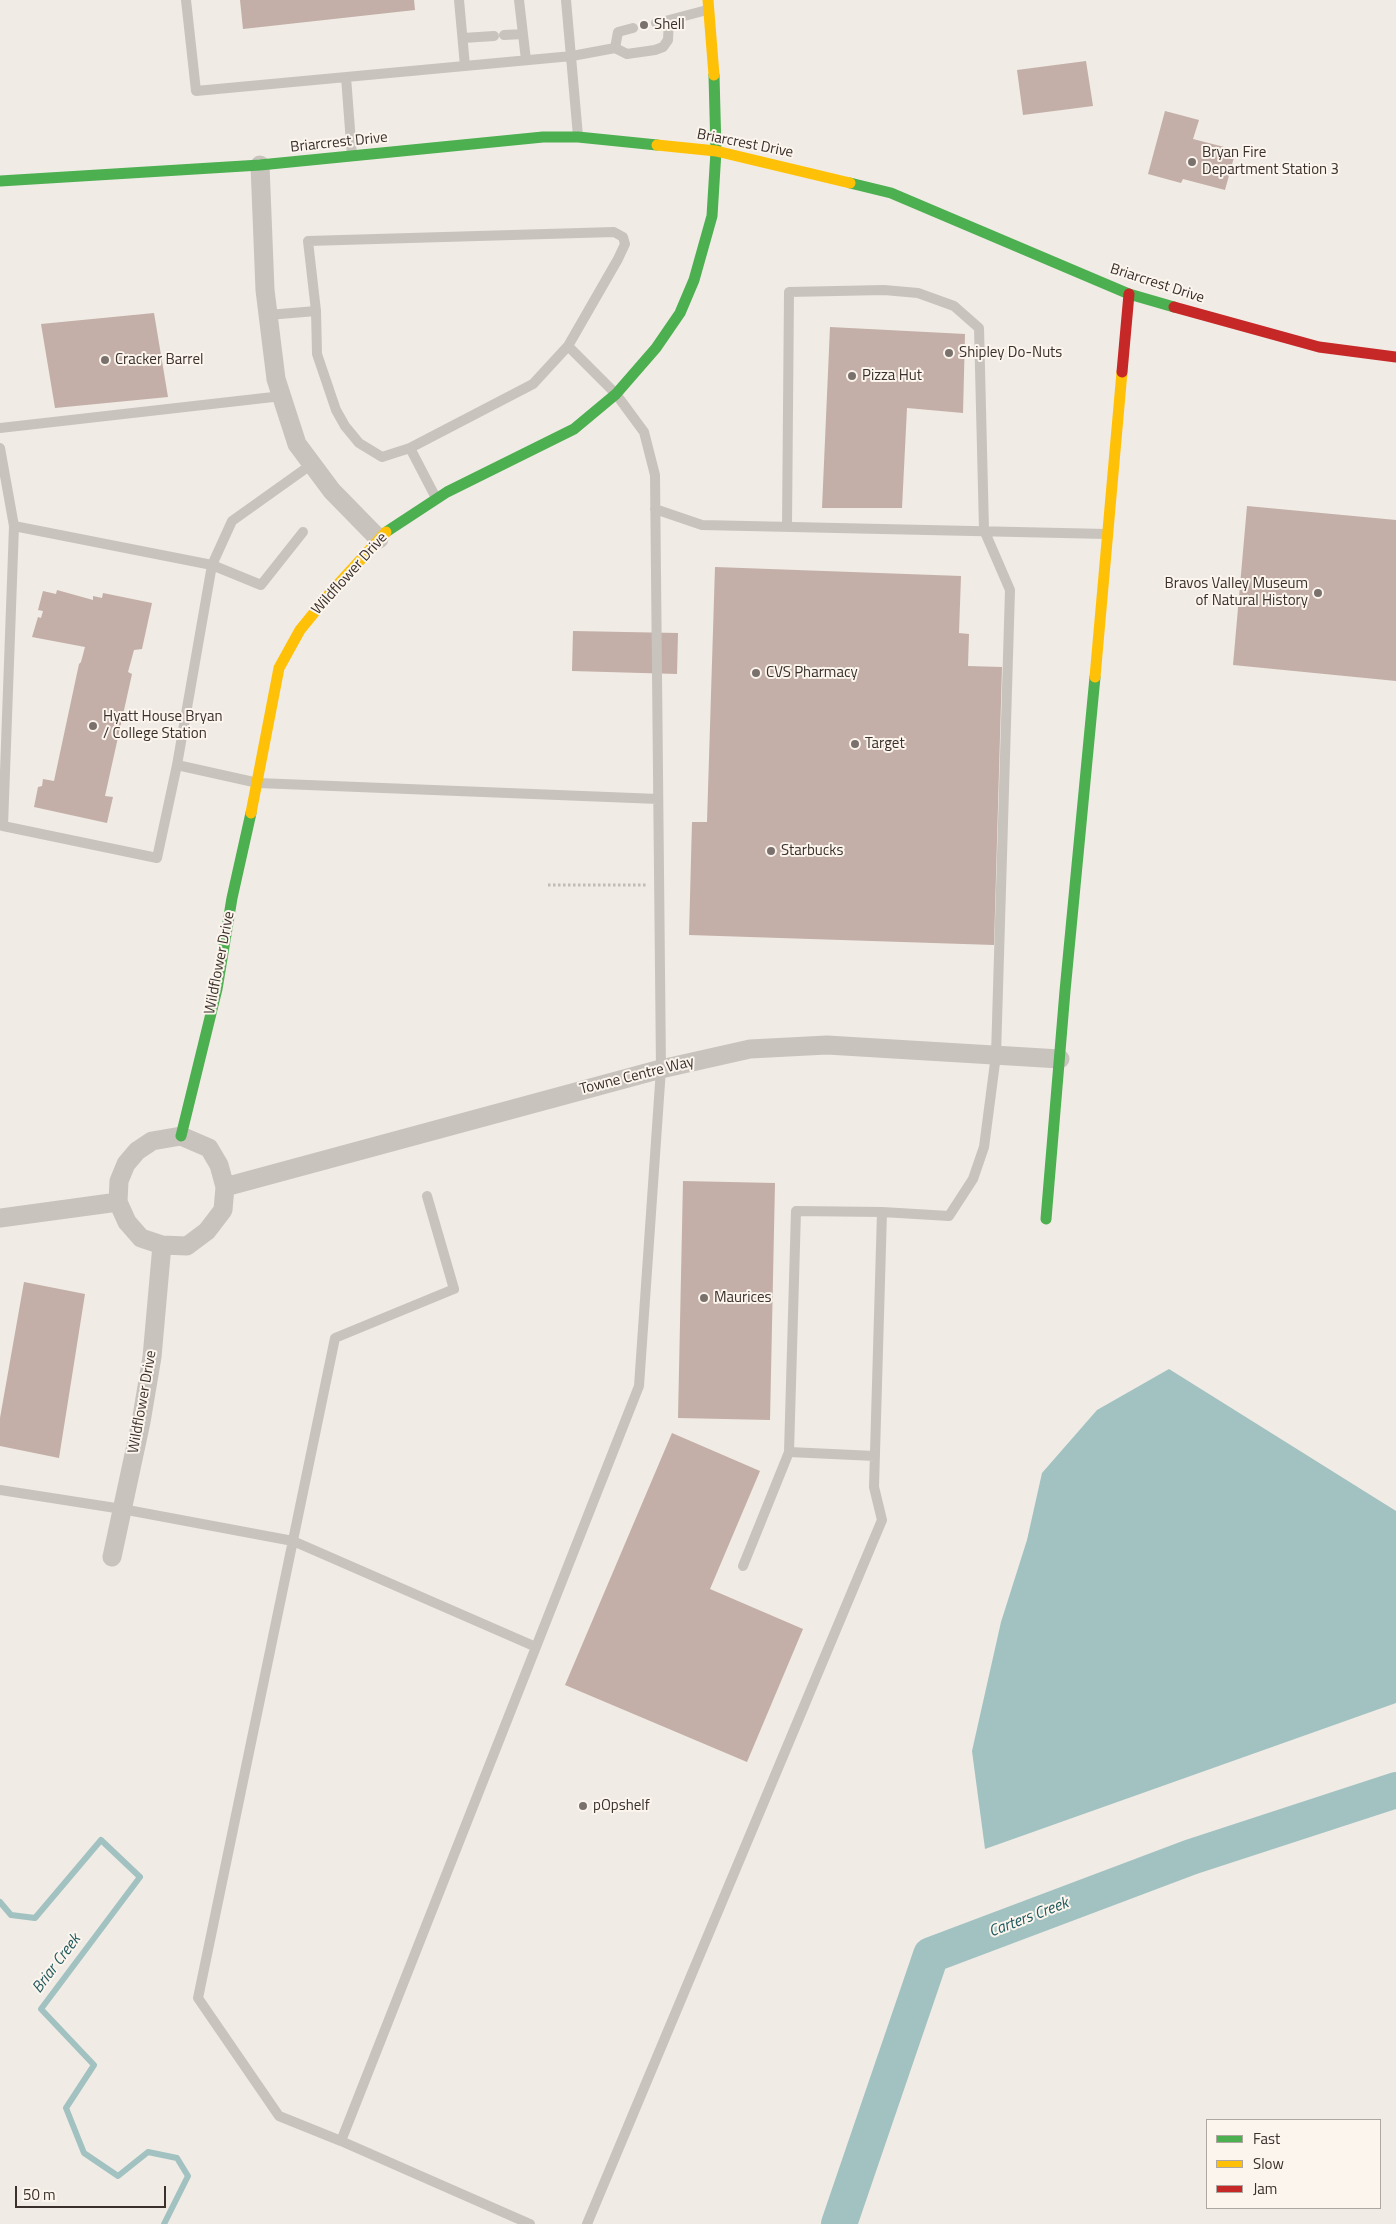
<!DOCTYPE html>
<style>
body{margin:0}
#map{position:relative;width:1396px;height:2224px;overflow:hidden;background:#f0ebe5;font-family:"Titillium Web",sans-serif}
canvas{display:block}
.legend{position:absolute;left:1206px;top:2119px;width:175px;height:90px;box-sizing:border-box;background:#fbf5ee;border:1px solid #aea6a0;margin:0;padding:6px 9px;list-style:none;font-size:15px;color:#3b302b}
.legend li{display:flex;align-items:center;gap:10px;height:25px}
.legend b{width:25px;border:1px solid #aea6a0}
.scale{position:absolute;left:15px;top:2186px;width:151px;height:22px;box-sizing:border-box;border:2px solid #3b302b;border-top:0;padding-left:6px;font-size:15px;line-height:18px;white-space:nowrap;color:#3b302b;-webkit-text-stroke:4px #fbf5ee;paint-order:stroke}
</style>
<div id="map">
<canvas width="1396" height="2224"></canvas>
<ul class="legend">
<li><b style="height:6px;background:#4caf50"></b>Fast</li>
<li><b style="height:6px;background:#ffc107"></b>Slow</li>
<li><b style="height:6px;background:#c62828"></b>Jam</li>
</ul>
<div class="scale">50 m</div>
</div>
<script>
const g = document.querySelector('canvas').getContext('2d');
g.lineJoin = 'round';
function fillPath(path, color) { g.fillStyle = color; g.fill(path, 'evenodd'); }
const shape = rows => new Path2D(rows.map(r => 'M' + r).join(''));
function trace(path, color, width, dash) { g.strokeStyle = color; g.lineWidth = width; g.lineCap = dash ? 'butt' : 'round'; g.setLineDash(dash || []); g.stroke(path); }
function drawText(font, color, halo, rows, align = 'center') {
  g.font = font + ' "Titillium Web",sans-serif'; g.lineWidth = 4; g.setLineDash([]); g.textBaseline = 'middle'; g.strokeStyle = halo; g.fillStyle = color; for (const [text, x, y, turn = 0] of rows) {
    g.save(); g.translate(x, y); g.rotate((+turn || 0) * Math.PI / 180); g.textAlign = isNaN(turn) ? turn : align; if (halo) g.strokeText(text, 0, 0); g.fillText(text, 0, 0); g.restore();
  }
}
fillPath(shape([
 [1169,1369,1396,1511,1396,1703,985,1849,972,1751,1001,1622,1027,1540,1042,1473,1097,1410]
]), '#a1c2c1');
trace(shape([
 [0,1902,11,1915,35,1918,101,1840,140,1877,41,2009,94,2065,66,2108,84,2153,118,2176,148,2152,177,2158,188,2176,164,2224]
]), '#a1c2c1', 6);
trace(shape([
 [839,2224,931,1955,1191,1857,1396,1790]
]), '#a1c2c1', 36);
fillPath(shape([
 [240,0,414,0,415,10,243,29],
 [1086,61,1093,106,1023,115,1017,70],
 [1165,111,1199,120,1193,139,1236,150,1225,190,1183,179,1181,183,1148,174],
 [154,313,168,397,55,408,41,324],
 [830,327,965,334,963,413,907,408,902,508,822,508],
 [1247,506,1396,520,1396,681,1233,665],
 [715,567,961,576,959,633,969,634,968,666,1002,667,994,945,689,935,692,822,707,822],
 [57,590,93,600,93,596,102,598,103,593,152,603,142,649,134,650,128,672,132,674,105,796,113,797,107,823,34,807,38,787,42,786,43,779,54,781,79,664,81,662,85,647,32,637,38,617,41,618,43,611,38,610,43,591,56,594],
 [573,631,678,633,677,674,572,671],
 [683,1181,775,1183,770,1420,678,1418],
 [24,1282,85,1294,59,1458,0,1446,0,1418],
 [672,1433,760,1471,710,1589,803,1629,747,1762,565,1685]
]), '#c3afa7');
trace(shape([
 [548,885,646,885]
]), '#c2bbb6', 3, [2.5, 2.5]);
trace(shape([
 [186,0,196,91,572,56,615,48,627,54,655,50,663,47,668,40,669,20,707,10],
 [459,0,465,66],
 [519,0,526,60],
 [566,0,578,136],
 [656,23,669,20],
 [504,35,523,34],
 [463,38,494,36],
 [615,48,618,32,633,28],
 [346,77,352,156],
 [316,311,317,354,336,410,345,426,359,443,382,457,410,448,436,498],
 [268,315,316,311,308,241,614,232,623,237,625,244,618,259,568,346,616,394,644,432,655,475,661,1069,639,1386,341,2141,279,2116,198,1998,335,1338,454,1289,427,1196],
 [0,428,282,396],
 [0,448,14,526,212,565,232,521,312,464],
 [410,448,533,384,568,346],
 [655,509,702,525,1107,534],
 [14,526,3,826,157,858,177,765],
 [303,532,261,585,212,565,177,765,258,783,658,799],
 [789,1452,875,1456],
 [0,1490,122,1509,293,1541,536,1647],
 [743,1566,789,1452,796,1211,882,1212],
 [341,2141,530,2224],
 [587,2224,882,1520,874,1487,882,1212,949,1216,973,1179,984,1147,996,1055,1010,590,984,530,979,328,954,306,918,293,884,290,789,292,787,526]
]), '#c9c3be', 10);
trace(shape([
 [260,165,265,290,276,379,297,444,332,491,379,539],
 [181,1136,209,1148,219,1165,225,1187,223,1210,207,1231,187,1246,162,1245,141,1238,127,1222,118,1202,119,1181,126,1164,137,1151,152,1141,181,1136],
 [225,1187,661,1069,750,1049,827,1045,1060,1059],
 [0,1218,118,1202],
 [112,1557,141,1422,152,1357,162,1245]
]), '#c9c3be', 19);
trace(shape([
 [0,181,260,165,543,137,578,137,657,145],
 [850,183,891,193,1129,294,1174,307],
 [386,532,447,492,574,429,616,394,656,348,680,313,694,280,712,216,716,151,714,75],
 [181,1136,217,989,232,898,251,813],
 [1046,1219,1065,991,1095,677]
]), '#4caf50', 11);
trace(shape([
 [708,0,714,75],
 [657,145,716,151,850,183],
 [1095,677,1122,372],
 [251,813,279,668,300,630,331,592,386,532]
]), '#ffc107', 11);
trace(shape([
 [1174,307,1319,347,1396,357],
 [1122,372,1129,294]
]), '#c62828', 11);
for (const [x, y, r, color] of [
 [644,25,5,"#7a716c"],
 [1192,162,5,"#7a716c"],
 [949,353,5,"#7a716c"],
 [105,360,5,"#7a716c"],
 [852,376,5,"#7a716c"],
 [1318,593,5,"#7a716c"],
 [756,673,5,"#7a716c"],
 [93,726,5,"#7a716c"],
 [855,744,5,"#7a716c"],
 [771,851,5,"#7a716c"],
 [704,1298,5,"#7a716c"],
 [583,1806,5,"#7a716c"]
]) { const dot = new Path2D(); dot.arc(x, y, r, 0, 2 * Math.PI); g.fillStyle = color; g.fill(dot); trace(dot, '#fbf5ee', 2); }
drawText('15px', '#3b302b', '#fbf5ee', [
 ["Shell",654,25],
 ["Bryan Fire",1202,153],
 ["Department Station 3",1202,170],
 ["Shipley Do-Nuts",959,353],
 ["Cracker Barrel",115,360],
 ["Pizza Hut",862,376],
 ["Bravos Valley Museum",1308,584,"right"],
 ["of Natural History",1308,601,"right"],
 ["CVS Pharmacy",766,673],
 ["Hyatt House Bryan",103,717],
 ["/ College Station",103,734],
 ["Target",865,744],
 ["Starbucks",781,851],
 ["Maurices",714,1298],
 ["pOpshelf",593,1806]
], 'left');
drawText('15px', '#3b302b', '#fbf5ee', [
 ["Briarcrest Drive",339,143,-6],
 ["Briarcrest Drive",745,144,11],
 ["Briarcrest Drive",1157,284,18],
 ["Wildflower Drive",350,574,-48],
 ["Wildflower Drive",220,963,-79],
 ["Towne Centre Way",637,1076,-14],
 ["Wildflower Drive",143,1402,-80]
]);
drawText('italic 16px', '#1f5a5e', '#fbf5ee', [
 ["Carters Creek",1029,1918,-21],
 ["Briar Creek",57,1964,-53]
]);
</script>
